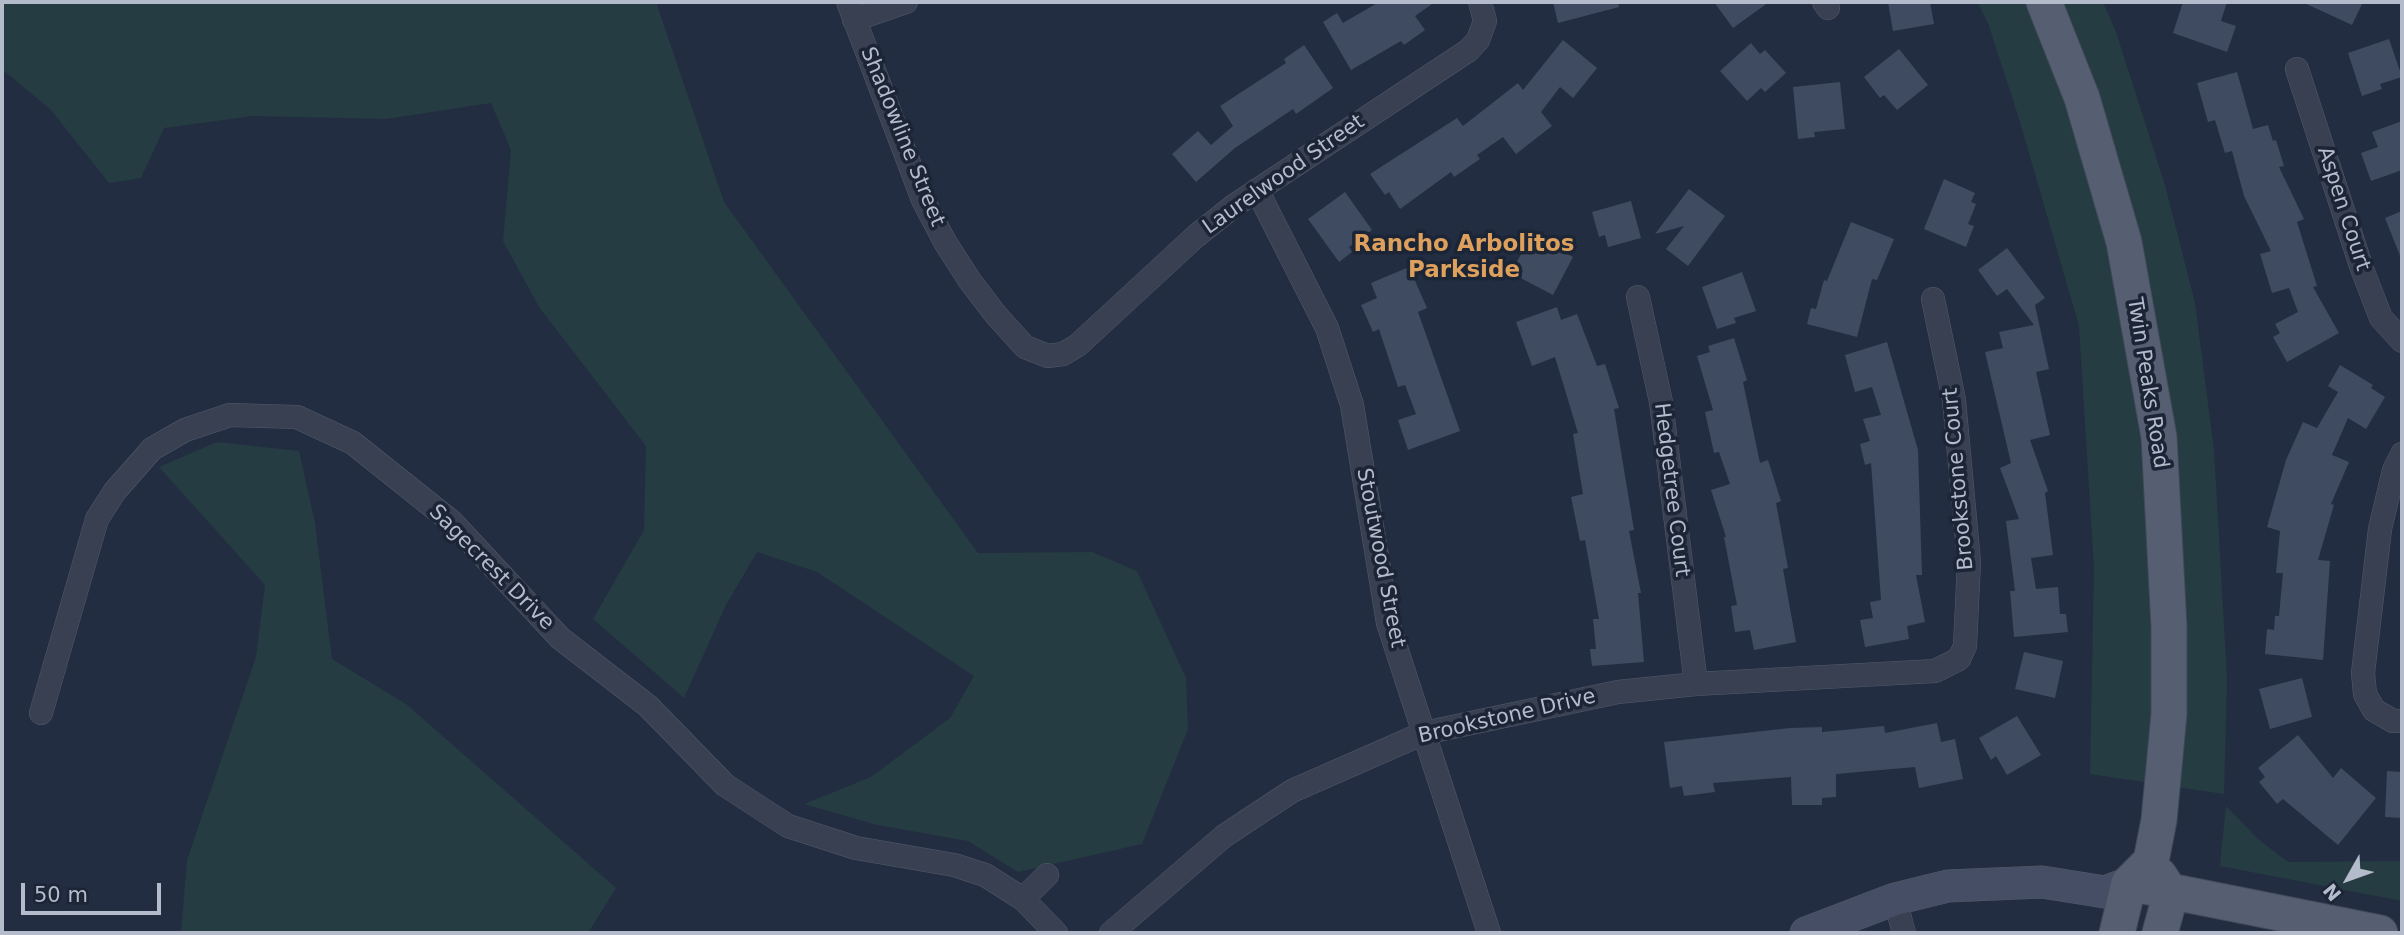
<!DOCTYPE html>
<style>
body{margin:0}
#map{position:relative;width:2404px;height:935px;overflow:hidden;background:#232d41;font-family:"DejaVu Sans",sans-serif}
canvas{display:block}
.frame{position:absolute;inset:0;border:4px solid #b4bbcb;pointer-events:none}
.north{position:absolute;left:2313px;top:844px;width:70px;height:70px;-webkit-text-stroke:5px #1c2536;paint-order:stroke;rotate:230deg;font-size:19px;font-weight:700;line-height:28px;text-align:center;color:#b4bbcb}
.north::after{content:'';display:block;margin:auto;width:24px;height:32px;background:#b4bbcb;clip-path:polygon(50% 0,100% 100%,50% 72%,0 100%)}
.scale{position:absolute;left:21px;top:883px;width:140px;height:32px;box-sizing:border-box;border:4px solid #b4bbcb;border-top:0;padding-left:9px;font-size:21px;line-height:24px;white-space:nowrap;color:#b4bbcb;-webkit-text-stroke:5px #1c2536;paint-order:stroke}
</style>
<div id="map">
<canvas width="2404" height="935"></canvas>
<div class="frame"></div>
<div class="north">N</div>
<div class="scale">50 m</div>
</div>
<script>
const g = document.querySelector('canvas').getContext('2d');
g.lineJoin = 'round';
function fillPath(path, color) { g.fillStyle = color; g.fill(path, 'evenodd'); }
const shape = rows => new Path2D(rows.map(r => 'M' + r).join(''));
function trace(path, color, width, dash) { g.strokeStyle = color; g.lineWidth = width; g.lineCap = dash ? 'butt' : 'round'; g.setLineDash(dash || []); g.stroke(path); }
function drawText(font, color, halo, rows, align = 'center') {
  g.font = font + ' "DejaVu Sans",sans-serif'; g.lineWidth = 7; g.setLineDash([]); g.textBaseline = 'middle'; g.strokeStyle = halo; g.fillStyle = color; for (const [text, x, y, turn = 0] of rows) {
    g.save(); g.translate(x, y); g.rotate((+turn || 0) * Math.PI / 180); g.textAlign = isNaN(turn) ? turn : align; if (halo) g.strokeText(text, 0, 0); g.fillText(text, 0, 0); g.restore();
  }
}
fillPath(shape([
 [2,2,656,2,724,202,978,553,1092,552,1137,571,1186,678,1188,729,1142,844,1018,872,968,841,877,825,804,804,871,777,950,718,974,676,817,572,757,552,726,605,684,698,593,619,644,530,646,446,539,307,503,241,511,150,491,103,386,119,253,116,164,128,141,178,109,183,50,109,2,69],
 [1977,2,2103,2,2116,32,2165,185,2195,303,2214,450,2227,679,2224,794,2090,774,2094,568,2079,326,2020,122,1988,23],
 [217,442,299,451,315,523,332,659,406,704,616,888,588,933,181,933,187,860,256,657,265,585,159,467],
 [2226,806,2258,839,2288,862,2402,861,2402,901,2220,866]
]), '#253c42');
fillPath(shape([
 [1379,2,1435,2,1415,16,1425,30,1404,45,1401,41,1351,70,1323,22,1337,13,1343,23],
 [1553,2,1618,2,1619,7,1558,23],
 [1714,2,1769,2,1733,28],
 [1888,2,1930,2,1934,24,1893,31],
 [2183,2,2227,2,2221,21,2236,26,2227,52,2173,33],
 [2302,2,2363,2,2352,25],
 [2389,39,2402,77,2380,84,2382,89,2362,96,2348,53],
 [1563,40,1597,68,1573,98,1560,87,1541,112,1552,126,1516,154,1503,137,1477,155,1480,159,1454,177,1451,172,1400,209,1389,192,1385,195,1370,174,1457,118,1463,126,1518,83,1523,90],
 [1751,43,1760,54,1765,50,1786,73,1765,92,1761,88,1747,101,1720,71],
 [1304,45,1333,88,1296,114,1293,109,1235,148,1196,182,1172,154,1198,131,1211,145,1233,126,1220,106,1286,63,1284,59],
 [1899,49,1928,85,1897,110,1884,95,1880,98,1864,77],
 [2237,72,2253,129,2268,125,2273,141,2276,140,2284,166,2279,167,2304,219,2297,222,2317,286,2313,287,2339,333,2287,362,2273,337,2280,333,2275,324,2298,312,2289,288,2272,293,2260,254,2271,251,2244,196,2232,151,2225,153,2215,120,2208,122,2197,83],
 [1840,82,1845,129,1814,132,1815,137,1798,139,1793,87],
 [2402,121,2402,170,2371,181,2361,153,2378,147,2372,132],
 [1944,179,1975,193,1971,202,1976,204,1968,224,1974,226,1966,247,1924,229],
 [1689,189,1725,216,1688,266,1666,249,1684,226,1655,234],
 [1345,192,1372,230,1349,247,1352,252,1339,262,1308,219],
 [1631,201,1641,238,1608,247,1605,235,1599,237,1592,212],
 [2402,211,2402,258,2401,258,2385,218],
 [1851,222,1894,239,1877,280,1872,279,1857,337,1807,324,1811,308,1816,309,1824,280,1827,281],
 [1531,235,1573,257,1553,295,1511,273],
 [2007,248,2045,298,2035,305,2049,369,2036,372,2050,435,2030,440,2048,491,2045,493,2053,555,2031,558,2036,589,2058,587,2060,614,2066,614,2068,632,2014,637,2010,591,2015,591,2006,521,2019,519,2000,468,2011,463,1985,352,2003,348,1999,332,2034,325,2007,289,1997,296,1978,270],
 [1409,267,1427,308,1418,312,1460,431,1408,450,1398,420,1416,414,1405,385,1398,387,1379,329,1373,332,1361,305,1377,298,1371,283],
 [1742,272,1756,311,1734,318,1736,323,1717,329,1702,287],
 [1557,307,1561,320,1577,314,1597,366,1605,364,1619,408,1614,409,1634,530,1629,531,1641,593,1638,593,1644,662,1592,666,1590,649,1596,649,1593,619,1599,619,1585,540,1580,541,1571,497,1583,494,1573,434,1578,433,1555,357,1532,366,1516,322],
 [1734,338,1747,380,1743,382,1760,463,1768,460,1781,501,1776,503,1788,568,1783,569,1796,642,1754,650,1750,630,1735,632,1731,606,1737,605,1724,537,1726,537,1711,490,1730,484,1719,452,1714,453,1705,412,1713,410,1697,356,1710,352,1708,346],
 [1887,342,1918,450,1922,575,1916,575,1925,622,1907,626,1909,639,1865,647,1860,620,1873,618,1870,602,1881,600,1871,463,1865,465,1860,444,1870,441,1863,419,1881,415,1872,387,1855,392,1845,355],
 [2340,365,2373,385,2371,388,2385,397,2366,429,2348,418,2332,455,2349,462,2331,504,2334,505,2318,560,2330,561,2323,660,2265,654,2267,629,2274,630,2275,616,2279,616,2283,573,2276,573,2280,531,2267,527,2286,460,2303,422,2317,428,2338,392,2328,386],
 [2024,652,2063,661,2055,698,2015,689],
 [2302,678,2312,717,2270,729,2259,689],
 [2017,716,2041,755,2007,775,1996,756,1991,760,1979,738],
 [1937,723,1941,742,1955,739,1963,779,1919,788,1915,767,1836,774,1836,797,1822,798,1822,805,1792,805,1791,777,1713,783,1715,792,1684,796,1682,786,1670,788,1664,742,1790,728,1822,727,1822,732,1884,726,1885,733],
 [2298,735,2333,778,2341,768,2376,798,2338,845,2283,799,2277,804,2259,782,2265,777,2258,768],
 [2387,771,2402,772,2402,818,2385,817]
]), '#3f4b61');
const street = shape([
 [848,2,923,200,945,242,970,281,996,315,1025,347,1048,356,1063,354,1078,345,1196,236,1235,205,1469,50,1478,40,1485,21,1480,2],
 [1824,2,1828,8],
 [854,20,906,2],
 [2297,69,2362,269,2381,318,2402,341],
 [1257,190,1327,328,1352,405,1388,623,1489,933],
 [1638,297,1661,402,1696,684],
 [2402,454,2394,470,2380,529,2363,673,2365,694,2374,710,2393,721,2402,721],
 [41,713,97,519,115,491,152,449,185,430,230,415,297,417,353,443,452,522,560,638,648,706,725,785,788,826,856,848,954,865,985,875,1023,899,1056,933],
 [1023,899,1047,875],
 [1895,899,1904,933],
 [1111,933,1224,836,1292,791,1424,733,1618,692,1696,684,1935,671,1959,659,1965,646,1969,562,1954,400,1933,299]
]);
const secondary = shape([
 [1806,933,1895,899,1948,886,2042,882,2105,892,2129,883]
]);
const primary = shape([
 [2044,2,2082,98,2124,242,2159,437,2169,627,2169,714,2159,820,2151,861,2129,883,2117,933],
 [2159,875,2171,893,2160,933],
 [2129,883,2380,933]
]);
trace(street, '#525b6b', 24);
trace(secondary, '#525b6b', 33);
trace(primary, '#41495a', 37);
trace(street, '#384051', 23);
trace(secondary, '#454e64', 32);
trace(primary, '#555f71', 35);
drawText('21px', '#b4bbcb', '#1c2536', [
 ["Shadowline Street",902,137,68],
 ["Laurelwood Street",1284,175,-35],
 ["Aspen Court",2343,209,72],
 ["Twin Peaks Road",2147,383,81],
 ["Brookstone Court",1959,479,-95],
 ["Hedgetree Court",1671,490,83],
 ["Stoutwood Street",1380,558,79],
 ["Sagecrest Drive",491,568,45],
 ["Brookstone Drive",1507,717,-13]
]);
drawText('bold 23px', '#dda05d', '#1c2536', [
 ["Rancho Arbolitos",1464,245],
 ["Parkside",1464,271]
]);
</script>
